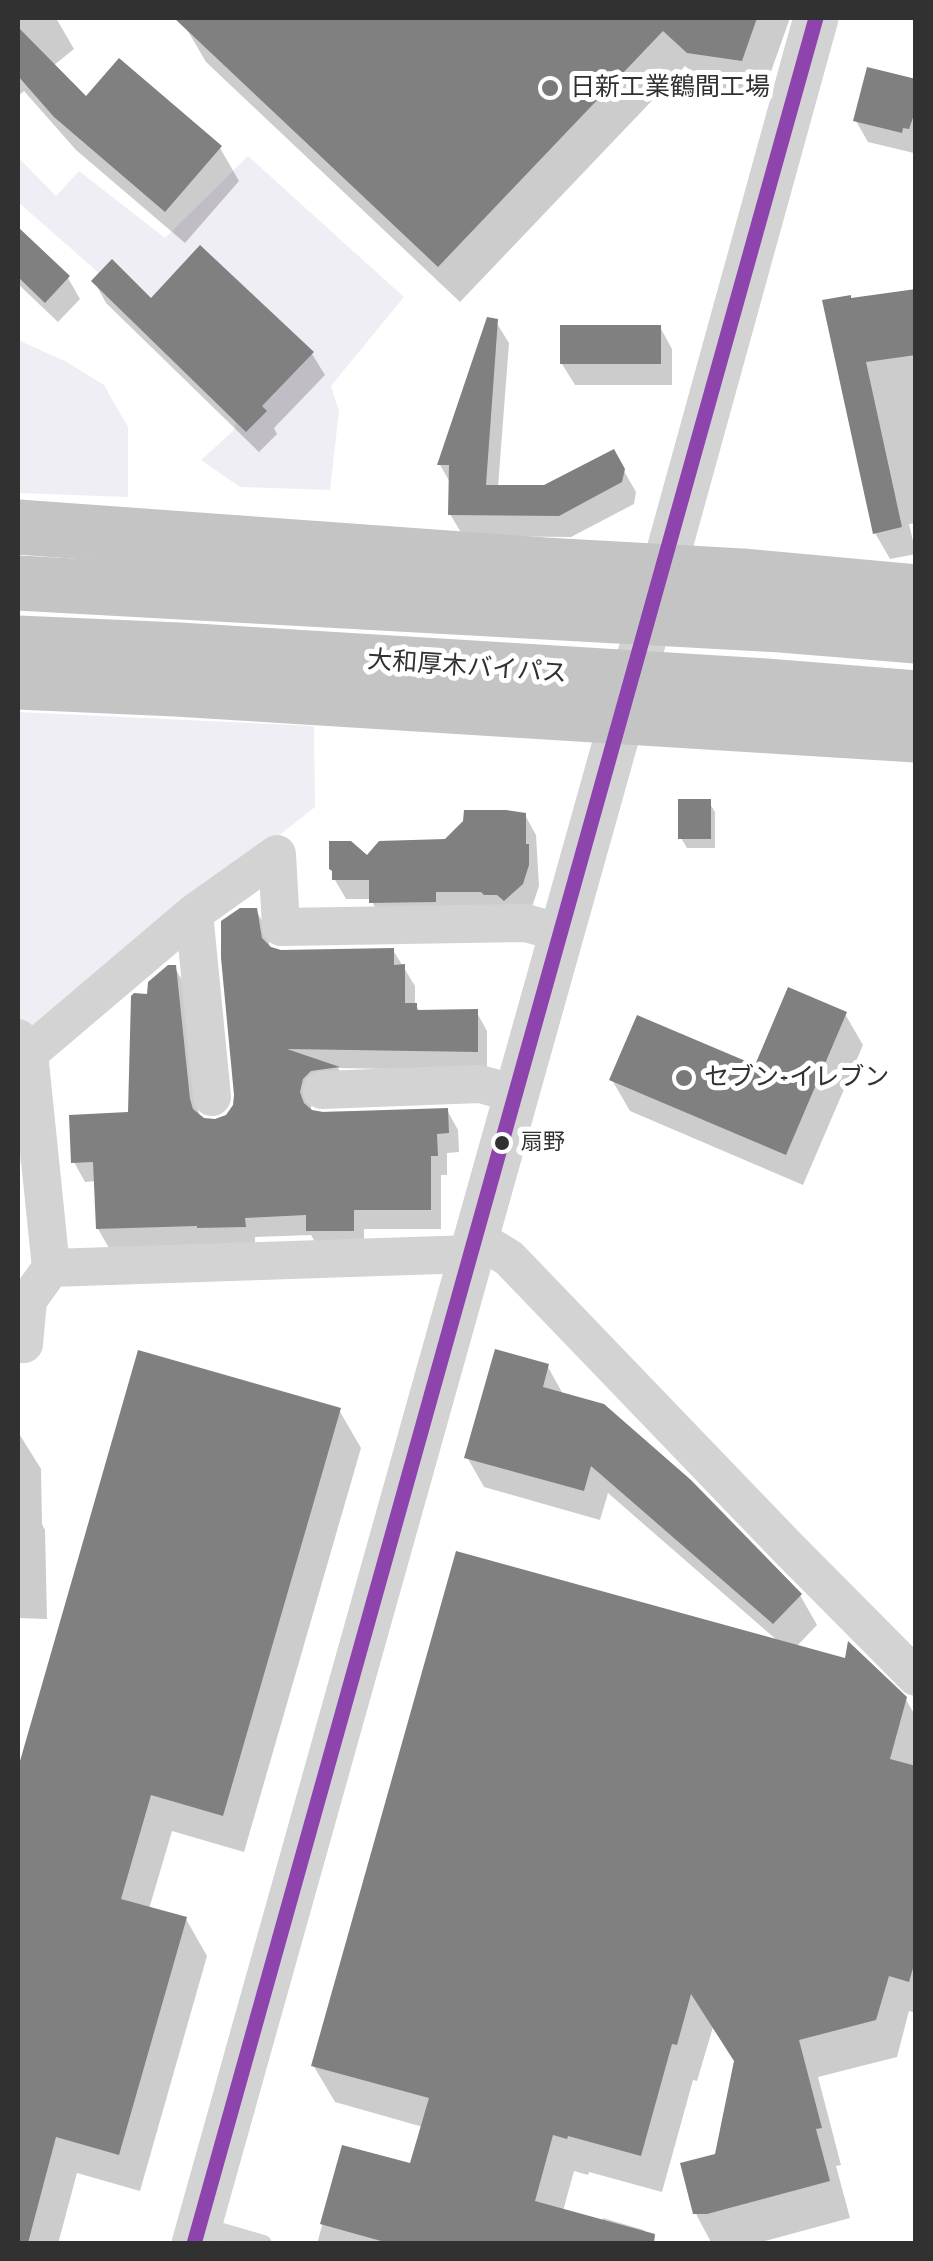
<!DOCTYPE html>
<meta charset="utf-8">
<style>
body{margin:0}
#map{position:relative;width:933px;height:2261px;overflow:hidden;background:#fff;font-family:"Varela Round",sans-serif}
canvas{display:block}
.frame{position:absolute;inset:0;border:20px solid #313131;pointer-events:none}
</style>
<div id="map">
<canvas width="933" height="2261"></canvas>
<div class="frame"></div>
</div>
<script>
const g = document.querySelector('canvas').getContext('2d');
g.lineJoin = 'round';
function fillPath(path, color) { g.fillStyle = color; g.fill(path, 'evenodd'); }
const shape = rows => new Path2D(rows.map(r => 'M' + r).join(''));
function trace(path, color, width, dash) { g.strokeStyle = color; g.lineWidth = width; g.lineCap = dash ? 'butt' : 'round'; g.setLineDash(dash || []); g.stroke(path); }
function drawText(font, color, halo, rows, align = 'center') {
  g.font = font + ' "Varela Round","Noto Sans JP",sans-serif'; g.lineWidth = 10; g.setLineDash([]); g.textBaseline = 'middle'; g.strokeStyle = halo; g.fillStyle = color; for (const [text, x, y, turn = 0] of rows) {
    g.save(); g.translate(x, y); g.rotate((+turn || 0) * Math.PI / 180); g.textAlign = isNaN(turn) ? turn : align; if (halo) g.strokeText(text, 0, 0); g.fillText(text, 0, 0); g.restore();
  }
}
fillPath(shape([
 [248,156,404,297,331,386,339,411,330,490,240,487,201,460,234,430,242,399,18,202,18,157,56,196,79,171,165,238],
 [18,340,67,362,104,385,128,427,128,497,18,493],
 [18,712,314,726,315,807,38,1025,41,1147,18,1165]
]), '#f0eef5');
fillPath(shape([
 [18,18,56,18,74,49,53,66,86,100,220,148,239,181,185,243,76,150,24,91,19,95,18,93],
 [193,18,790,18,762,97,711,89,685,66,460,302,206,62,185,26],
 [916,81,914,153,868,142,856,121],
 [18,231,68,278,80,299,58,322,18,284],
 [94,281,312,354,325,375,274,428,277,434,259,452,106,303],
 [916,292,916,523,909,524,916,554,890,559,875,533,851,301],
 [489,320,496,322,509,343,498,487,544,488,613,452,636,492,634,504,571,537,463,536,450,514,451,484,440,465],
 [660,327,672,349,672,385,575,385,562,364],
 [709,802,715,812,715,848,687,848,681,838],
 [525,815,536,835,539,886,533,904,517,919,382,922,371,899,346,899,335,880,368,858,446,842],
 [256,910,267,930,270,949,281,952,393,950,415,986,415,1004,420,1012,476,1011,487,1031,487,1071,338,1068,349,1086,313,1099,310,1112,447,1110,458,1130,459,1152,447,1153,447,1175,441,1175,441,1229,364,1229,364,1250,320,1250,311,1235,255,1237,255,1246,109,1248,98,1229,96,1181,85,1182,74,1162,130,1115,150,996,175,968,186,987,199,1118,213,1122,226,1118,234,1108],
 [845,1014,863,1045,803,1185,630,1111,612,1080,756,1068],
 [548,1367,564,1396,800,1595,817,1625,796,1647,905,1698,916,1717,916,2013,909,2011,897,2057,818,2077,841,2165,836,2166,850,2218,754,2244,712,2244,697,2216,683,2165,717,2156,736,2064,713,2027,697,2081,693,2080,662,2192,589,2172,588,2175,574,2171,563,2211,602,2222,603,2218,644,2230,652,2244,317,2244,343,2148,412,2166,423,2127,335,2102,313,2065,779,1642,608,1493,600,1520,484,1487,467,1457],
 [339,1410,361,1448,244,1852,172,1831,149,1909,186,1919,207,1956,140,2191,77,2173,58,2244,18,2244,18,1760,22,1761],
 [18,1432,41,1469,42,1524,45,1530,47,1619,18,1618]
]), '#0003');
fillPath(shape([
 [174,18,757,18,742,61,687,53,663,31,438,267],
 [18,27,86,96,119,58,222,146,165,212,54,117,18,76],
 [867,67,916,79,916,109,909,129,903,128,902,133,853,121],
 [18,227,70,276,45,303,18,277],
 [200,245,314,352,262,406,267,411,246,432,91,281,112,259,151,298],
 [916,289,916,355,866,362,902,527,873,534,822,300,851,295,851,298],
 [487,317,498,319,486,485,544,485,614,449,625,469,622,482,559,516,448,515,449,465,437,465],
 [560,325,661,325,661,364,560,364],
 [678,799,711,799,711,839,678,839],
 [464,810,506,810,526,813,526,844,529,844,529,865,523,884,504,901,497,895,484,895,481,892,436,892,436,902,369,903,369,880,332,880,332,871,329,869,329,841,351,841,367,855,379,841,445,839,463,821],
 [240,908,257,908,262,938,271,947,281,950,394,948,394,965,405,964,405,1003,417,1003,417,1010,478,1009,478,1052,287,1049,340,1067,311,1071,303,1079,300,1092,304,1103,312,1110,323,1112,448,1108,449,1133,437,1134,438,1156,431,1156,431,1210,354,1210,354,1231,306,1231,306,1215,245,1218,246,1227,197,1228,197,1226,96,1229,93,1162,71,1163,69,1115,128,1112,131,996,134,993,147,994,148,982,168,965,176,965,190,1099,193,1109,204,1118,215,1119,226,1115,233,1105,234,1095,221,958,221,921],
 [788,987,847,1012,786,1155,609,1080,637,1015,755,1065],
 [495,1349,549,1364,543,1387,604,1404,691,1480,802,1594,773,1624,591,1466,584,1491,464,1458],
 [138,1350,341,1408,223,1816,151,1795,121,1899,187,1917,119,2155,56,2137,28,2243,18,2242,18,1768],
 [456,1551,845,1658,848,1641,907,1697,890,1759,916,1766,916,1958,909,1982,889,1976,876,2020,799,2040,822,2128,816,2129,830,2181,707,2214,693,2214,680,2163,715,2154,734,2061,691,1994,677,2045,672,2044,641,2156,568,2136,567,2139,553,2135,535,2201,655,2234,654,2244,392,2244,320,2224,342,2145,410,2163,429,2098,311,2066]
]), '#808080');
trace(shape([
 [201,2226,263,2244]
]), '#d3d3d3', 18);
trace(shape([
 [194,913,212,1097],
 [18,1038,29,1053,51,1268],
 [29,1053,194,913,277,854,281,927,526,923,561,933],
 [322,1090,480,1084,516,1094],
 [476,1238,509,1258,786,1546,916,1677],
 [18,1344,24,1344,28,1300,51,1268,471,1254]
]), '#d3d3d3', 38);
trace(shape([
 [194,2244,663,572,816,18]
]), '#d3d3d3', 45);
trace(shape([
 [18,527,544,565,742,576,916,592],
 [18,682,176,689,916,735]
]), '#c4c4c4', 55);
trace(shape([
 [18,583,781,625,916,636],
 [18,643,179,650,766,686,916,698]
]), '#c4c4c4', 55);
trace(shape([
 [194,2244,816,18]
]), '#8e44ad', 15);
for (const [x, y, r, color] of [
 [550,88,10,"#797979"],
 [684,1078,10,"#797979"],
 [502,1143,9,"#313131"]
]) { const dot = new Path2D(); dot.arc(x, y, r, 0, 2 * Math.PI); g.fillStyle = color; g.fill(dot); trace(dot, '#fff', 4); }
drawText('22px', '#313131', '#fff', [
 ["扇野",521,1143]
], 'left');
drawText('25px', '#313131', '#fff', [
 ["日新工業鶴間工場",570,88],
 ["セブン-イレブン",704,1078]
], 'left');
drawText('25px', '#313131', '#fff', [
 ["大和厚木バイパス",467,668,4]
]);
</script>
